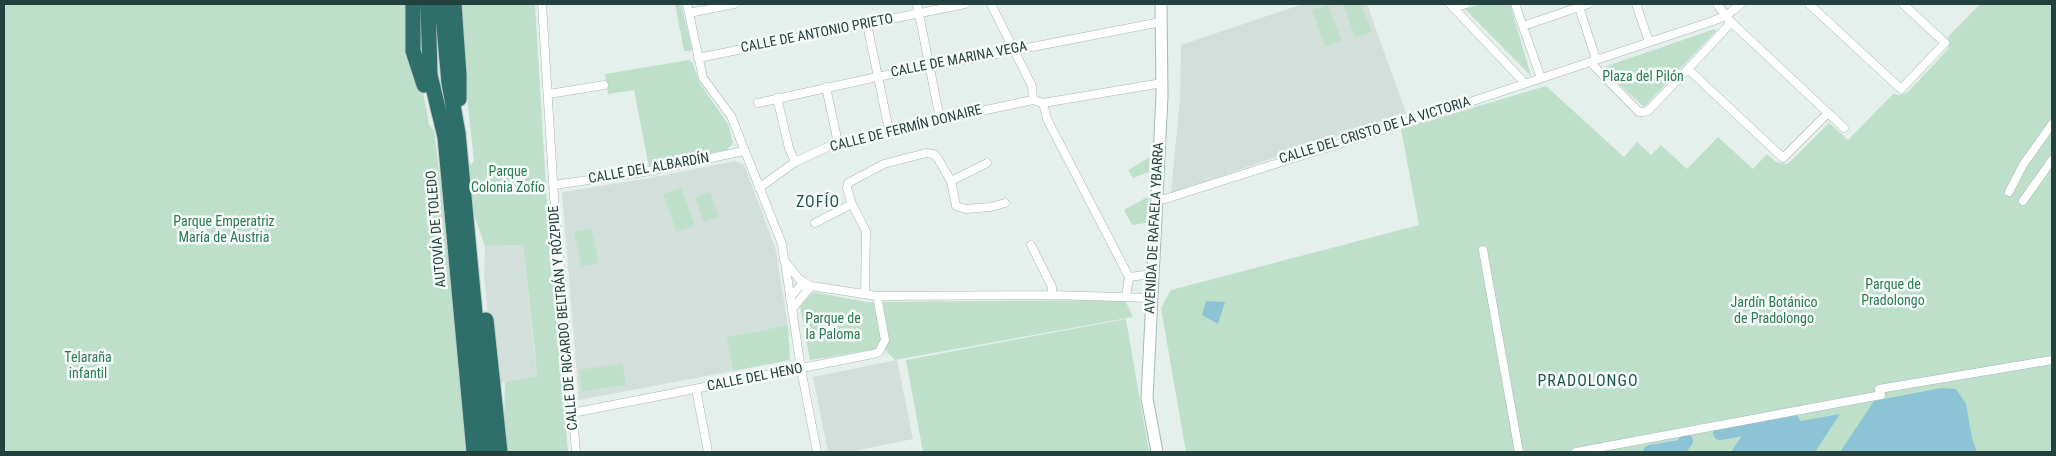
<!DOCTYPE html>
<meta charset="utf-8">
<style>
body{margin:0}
#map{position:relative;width:2056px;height:456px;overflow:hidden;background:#e5efec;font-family:"Roboto Condensed",sans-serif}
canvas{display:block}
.frame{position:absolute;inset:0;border:5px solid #23423d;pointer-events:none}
</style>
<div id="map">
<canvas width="2056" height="456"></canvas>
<div class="frame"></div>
</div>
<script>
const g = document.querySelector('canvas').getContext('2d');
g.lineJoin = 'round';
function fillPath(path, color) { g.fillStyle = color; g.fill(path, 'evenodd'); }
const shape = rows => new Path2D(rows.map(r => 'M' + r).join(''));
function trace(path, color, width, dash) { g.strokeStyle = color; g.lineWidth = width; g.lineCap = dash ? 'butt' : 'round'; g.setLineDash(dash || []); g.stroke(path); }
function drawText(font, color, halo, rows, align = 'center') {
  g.font = font + ' "Roboto Condensed",sans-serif'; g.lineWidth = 5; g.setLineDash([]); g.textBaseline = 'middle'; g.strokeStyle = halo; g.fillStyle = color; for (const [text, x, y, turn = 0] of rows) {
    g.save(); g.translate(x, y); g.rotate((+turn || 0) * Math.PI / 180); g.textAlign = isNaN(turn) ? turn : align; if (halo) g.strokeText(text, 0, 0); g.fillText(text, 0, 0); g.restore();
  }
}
fillPath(shape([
 [1303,4,1367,4,1406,113,1171,193,1180,99,1181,45],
 [735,161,744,165,775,247,788,325,726,337,733,371,579,400,562,192,645,179],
 [523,245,537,376,495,384,484,277,485,246],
 [897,360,913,439,849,452,828,452,813,377]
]), '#d3dfdb');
fillPath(shape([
 [4,4,411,4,422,85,429,125,434,130,455,302,468,452,4,452],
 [457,4,535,4,549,238,568,452,506,452,504,422,505,382,537,376,535,352,523,245,485,246,471,206,468,167,474,161],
 [675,4,681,4,692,49,690,51,684,51],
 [1343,4,1361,4,1372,32,1355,38],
 [1481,4,1510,4,1531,76,1465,9],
 [1980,4,2052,4,2052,452,1186,452,1161,308,1171,290,1419,225,1401,129,1546,86,1624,157,1637,142,1651,155,1661,145,1687,169,1718,137,1753,169,1767,154,1776,162,1786,164,1792,160,1829,123,1848,140,1893,94,1899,95,1908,92,1949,48,1948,37],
 [1328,5,1342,40,1325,47,1312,10],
 [1715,29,1716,31,1644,107,1601,68],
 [689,60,693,63,699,82,728,124,733,143,727,150,649,167,634,90,608,94,605,74],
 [1150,157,1149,172,1133,178,1128,170],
 [681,188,695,226,677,232,663,194],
 [710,192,719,217,704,222,695,197],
 [1149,196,1146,223,1132,225,1124,210],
 [591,228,599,263,582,267,574,232],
 [813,292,867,302,1125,300,1133,317,895,360,883,348,810,360,800,306],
 [1126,319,1149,452,923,452,906,360],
 [788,325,790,360,733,371,726,337],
 [623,363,626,385,582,392,579,370]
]), '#bee0cb');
fillPath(shape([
 [1206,301,1225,302,1218,324,1202,315],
 [1941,388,1956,389,1966,404,1972,438,1977,452,1840,452,1874,401],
 [1840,414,1815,452,1731,452,1745,431]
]), '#8cc3d5');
trace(shape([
 [1720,433,1792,420,1793,422],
 [1650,452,1681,447,1686,441]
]), '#8cc3d5', 14);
const street = shape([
 [542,4,554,197,576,452],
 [687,4,703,78,731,116,782,244,784,260,799,279,809,285],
 [917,4,940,119],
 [991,4,1032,86,1033,100,1043,103,1047,119,1129,277,1126,297],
 [1450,4,1521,79,1523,84],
 [1515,4,1541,78],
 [1578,4,1596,59],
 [1636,4,1649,42],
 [1717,4,1729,20,1844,128],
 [1809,4,1901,89,1945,43,1903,4],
 [1454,8,1466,4],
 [689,13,734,4],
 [867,24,889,130],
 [1523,26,1588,4],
 [698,58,965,4],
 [1592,61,1594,66,1639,112,1644,112,1648,111,1688,69,1728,26,1729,20],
 [1688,69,1783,158,1828,113],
 [826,87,838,143],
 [549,94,604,85],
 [777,98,789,148,795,162],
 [758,103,877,77,1161,22],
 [1043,103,1162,83],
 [951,181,987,163],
 [554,185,644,172,744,151],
 [759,188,795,162,830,146,896,129,1033,100],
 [2009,192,2023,165,2052,124],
 [1157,199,1165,199,1458,106,1713,21,1727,15,1741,4],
 [2023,201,2052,160],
 [815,223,852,204],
 [1031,245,1052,287,1052,295],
 [1483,250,1519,452],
 [785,262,801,369,817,452],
 [1129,277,1153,274],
 [865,294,866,231,852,204,847,188,848,183,884,164,926,153,933,154,937,157,951,181,956,206,966,209,991,207,1005,203],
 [790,298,800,286,811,286,877,296,1052,295,1151,298],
 [793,308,811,286],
 [696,389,708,452],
 [572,413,873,354,879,352,885,340,877,296],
 [1576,452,1881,395,1879,389,2052,360]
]);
const secondary = shape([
 [1157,452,1147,398,1162,96,1161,4]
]);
const highway = shape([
 [413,4,413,51,424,85],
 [428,4,430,75,445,137,474,452],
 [442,4,449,83,458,133,488,452],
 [454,4,459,75,459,99],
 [486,320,500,452]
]);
trace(street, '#a7b8b4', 9);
trace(secondary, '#a3bbb5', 13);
trace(highway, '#c1cac9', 17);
trace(street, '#fff', 8);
trace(secondary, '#fff', 11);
trace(highway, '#2e7069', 15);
drawText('14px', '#23423d', '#f6fbf9', [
 ["CALLE DE ANTONIO PRIETO",817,34,-11],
 ["CALLE DE MARINA VEGA",959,60,-11],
 ["CALLE DE FERMÍN DONAIRE",906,129,-14],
 ["CALLE DEL CRISTO DE LA VICTORIA",1375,131,-17],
 ["CALLE DEL ALBARDÍN",649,169,-10],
 ["AVENIDA DE RAFAELA YBARRA",1155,228,-87],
 ["AUTOVÍA DE TOLEDO",437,229,-95],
 ["CALLE DE RICARDO BELTRÁN Y RÓZPIDE",564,318,-95],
 ["CALLE DEL HENO",755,378,-11]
]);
drawText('14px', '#2b7b52', '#f6fbf9', [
 ["Plaza del Pilón",1643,77],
 ["Parque",508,172],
 ["Colonia Zofío",508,188],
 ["Parque Emperatriz",224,222],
 ["María de Austria",224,238],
 ["Parque de",1893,285],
 ["Pradolongo",1893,301],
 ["Jardín Botánico",1774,303],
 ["de Pradolongo",1774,319],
 ["Parque de",833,319],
 ["la Paloma",833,335],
 ["Telaraña",88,358],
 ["infantil",88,374]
]);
g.letterSpacing = '1px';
drawText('16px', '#1e554d', '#f6fbf9', [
 ["ZOFÍO",818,203],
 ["PRADOLONGO",1588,382]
]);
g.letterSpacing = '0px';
</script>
